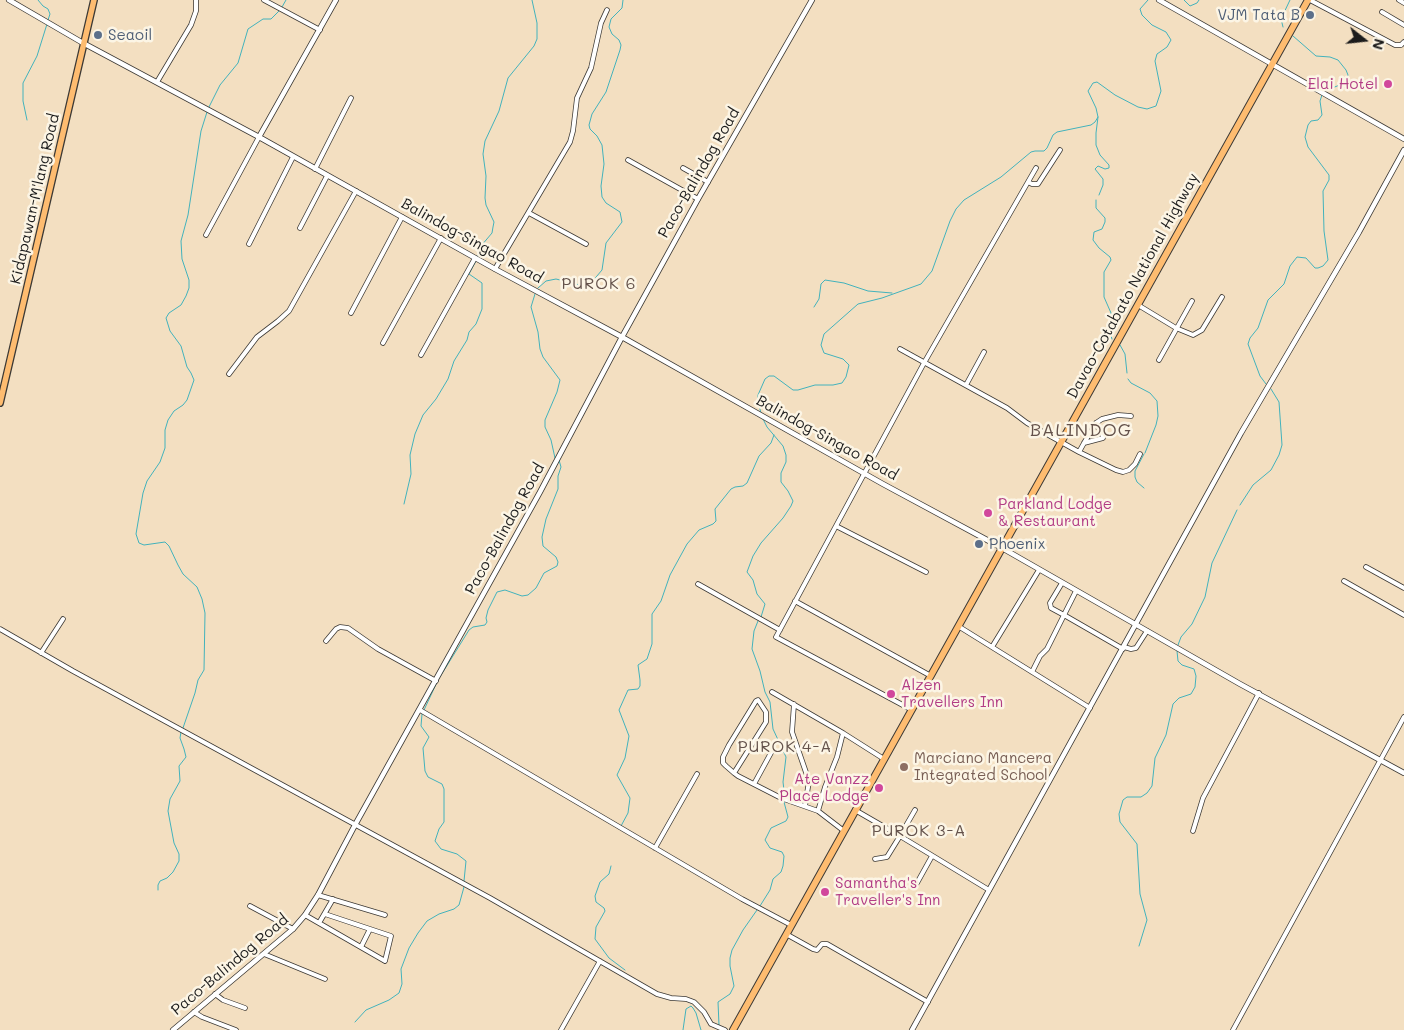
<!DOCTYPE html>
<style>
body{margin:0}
#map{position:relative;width:1404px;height:1030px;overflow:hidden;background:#f3dfc1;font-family:Mali,sans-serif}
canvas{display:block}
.north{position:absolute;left:1339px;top:15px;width:50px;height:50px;-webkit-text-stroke:4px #fcf5e5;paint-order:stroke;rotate:106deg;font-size:14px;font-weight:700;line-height:20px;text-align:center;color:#1c1c1c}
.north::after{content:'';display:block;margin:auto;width:18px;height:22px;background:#1c1c1c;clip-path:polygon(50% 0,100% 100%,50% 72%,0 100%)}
</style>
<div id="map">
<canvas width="1404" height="1030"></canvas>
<div class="north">N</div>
</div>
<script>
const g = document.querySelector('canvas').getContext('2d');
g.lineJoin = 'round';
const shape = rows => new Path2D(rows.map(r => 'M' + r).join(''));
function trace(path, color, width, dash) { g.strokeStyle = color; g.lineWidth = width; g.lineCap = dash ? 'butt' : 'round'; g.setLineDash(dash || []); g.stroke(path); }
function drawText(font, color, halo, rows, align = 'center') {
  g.font = font + ' Mali,sans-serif'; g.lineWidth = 5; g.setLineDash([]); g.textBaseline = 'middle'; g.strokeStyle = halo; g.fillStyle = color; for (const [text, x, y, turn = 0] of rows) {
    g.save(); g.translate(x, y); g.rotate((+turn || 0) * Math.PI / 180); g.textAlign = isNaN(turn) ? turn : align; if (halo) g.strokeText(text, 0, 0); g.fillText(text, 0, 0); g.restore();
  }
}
trace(shape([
 [38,0,43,6,48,9,50,14,48,20],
 [1184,0,1190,6,1197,3,1199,0],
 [282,7,286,0],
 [1283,27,1281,19,1290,0],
 [1293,36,1316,56,1330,57,1338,60,1346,70,1348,75,1346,80,1342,84,1325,91],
 [209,107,220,85,238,63,248,29,263,19,271,19,279,11],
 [1098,117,1096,133,1096,145,1100,155,1109,165,1109,168,1105,169,1098,166,1095,169,1103,179,1103,185,1099,195],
 [27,120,23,101,23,83,37,56,47,24],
 [1096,200,1096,208,1105,218,1105,222,1102,229,1094,232,1093,240,1099,248,1110,257,1111,260,1104,272,1104,297,1111,313,1110,322,1113,329,1111,336,1112,339],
 [478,256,481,246,492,233,493,227,494,222,486,205,485,198,486,176,483,154,485,141,499,111,508,78,534,46,537,39,537,23,532,0],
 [538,288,546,281,556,279,580,285,591,283,602,270,606,243,622,222,620,212,606,203,602,197,601,186,604,164,602,145,597,136,590,129,589,125,592,114,606,92,620,50,621,45,619,40,612,34,609,27,611,19,622,8,623,0],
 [535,294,531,307,538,332,540,349,543,357,560,380,557,392,545,420,545,427,551,440,555,458],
 [814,307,819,299,821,284,825,280,844,283,868,291,892,293],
 [1120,345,1125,354,1127,373],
 [1128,379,1131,383,1150,393,1157,401,1158,416,1156,425,1145,453],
 [1266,384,1260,376,1248,344,1250,338,1258,328,1268,300,1284,284,1290,266,1297,257,1306,258,1315,268,1318,268,1323,266,1328,260,1324,231,1323,191,1329,180,1329,175,1308,147,1305,137,1308,125,1311,121,1318,120,1322,115,1320,101,1322,95],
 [761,413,758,402,758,395,765,379,769,376,774,376,793,390,798,390,815,385,833,385,842,383,846,377,849,365,843,359,824,353,821,345,824,334,858,304,882,298,921,284,932,271,950,221,956,209,964,200,1001,177,1031,152,1035,151,1044,151,1047,148,1053,135,1057,132,1091,125,1095,122,1098,117,1096,108,1088,91,1093,83,1097,82,1115,95,1138,107,1147,109,1156,106,1161,91,1155,61,1157,54,1167,47,1171,40,1166,32,1152,25,1142,15,1140,9,1148,0],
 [1144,488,1137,482,1135,477,1135,471,1144,454],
 [404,504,411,474,410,455,415,434,423,415,436,399,448,379,454,361,467,340,469,332,476,324,482,309,482,283,469,274,476,261],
 [1240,505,1253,485,1271,470,1279,455,1282,445,1279,402,1271,389],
 [761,617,765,604,757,594,753,580,747,572,753,556,761,543,783,518,791,506,793,501,788,491,781,482,781,473,786,462,786,455,783,446,767,427,762,417],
 [758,621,754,631,752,649,760,671,765,692,770,702,773,729,786,757,783,782,785,798],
 [1178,645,1181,637,1192,624,1205,597,1212,563,1237,510],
 [424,710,438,680,469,630,473,627,485,625,487,622,486,618,488,610,497,592,505,590,522,596,528,595,536,588,544,573,557,566,558,562,556,557,543,546,542,537,546,519,558,489,558,476,561,467,559,460],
 [422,714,421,726,429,737,423,748,425,771,428,777,442,784,444,789,444,822,439,829,435,841,441,849,457,854,466,861,464,881],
 [183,728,195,693,198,680,204,670,205,613,202,599,197,587,183,574,178,565,169,546,165,542,144,545,139,543,136,534,143,493,147,481,160,462,165,448,165,430,168,420,174,411,183,405,187,400,194,380,191,373,187,367,181,346,170,331,166,318,169,313,181,305,186,296,189,288,189,280,182,259,181,241,188,215,201,131,207,112],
 [621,826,628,813,630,798,617,775,625,758,629,736,619,710,628,690,638,689,640,686,640,680,638,665,647,659,652,644,652,614,661,601,670,575,687,544,699,530,713,524,716,521,715,509,731,489,735,487,743,486,747,483,759,456,771,443,774,435],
 [611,866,609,874,600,882,595,896,596,902,604,908,605,911,596,927,595,939,609,958,625,970],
 [158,890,158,885,160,881,167,878,173,872,179,861,179,854,174,843,168,811,170,799,180,781,179,766,186,757,184,749,180,738,181,732],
 [760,906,770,890,773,879,781,872,783,866,784,856,782,852,770,848,765,840,771,828,786,821,788,817,784,802],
 [1139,946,1147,920,1140,894,1137,844,1120,822,1119,814,1123,800,1127,797,1141,797,1147,793,1152,786,1155,758,1166,735,1173,704,1179,698,1191,694,1195,687,1196,676,1194,669,1182,665,1178,661,1177,651],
 [355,1022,366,1010,389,1000,399,993,402,984,401,969,409,948,418,933,427,921,439,914,454,909,459,905,464,887],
 [719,1025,718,1002,730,994,734,986,730,966,730,958,732,950,743,930,757,910],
 [683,1030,686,1009,691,1006,693,1008,696,1013,701,1030]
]), '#42b2bc', 1);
const minor = shape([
 [264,0,320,30],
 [1310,0,1395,45,1401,45,1404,42],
 [1399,0,1404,3],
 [1382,12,1404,25],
 [157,82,191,25,196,11,196,0],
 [628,160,698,199],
 [683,168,708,182],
 [315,169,351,98],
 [1028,182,1032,184,1038,184,1060,150],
 [529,213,586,244],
 [300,228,327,176],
 [206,235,259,137],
 [249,244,293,157],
 [495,269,570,142,573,131,577,98,591,68,601,23,607,10],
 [1138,305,1176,328,1193,335,1202,330,1222,297],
 [351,313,402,217],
 [383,343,441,238],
 [900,349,1007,408,1027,423,1079,452,1116,470,1123,472,1129,470,1135,464,1140,454],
 [421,355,475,258],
 [1159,360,1192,301],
 [229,374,257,337,278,321,289,311,356,191],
 [966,385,984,352],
 [1096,423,1102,419,1118,415,1131,416],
 [1079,452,1084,443,1096,423,1103,435,1103,438,1084,443],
 [836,526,926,572],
 [1366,567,1404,588],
 [1344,581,1404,615],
 [1062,583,1050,603,1051,608,1064,615,1076,591],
 [698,584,780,630],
 [795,601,931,676],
 [958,626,1090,708],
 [0,629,73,671,490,898,657,994,671,998,686,999,694,1002,704,1012,711,1024,725,1030],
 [326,641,336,629,340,627,348,628,378,649,436,681],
 [992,647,1039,570],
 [1124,647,1131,649,1136,648,1147,631],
 [41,653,63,619],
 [1032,672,1040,656,1047,649,1064,615,1123,649],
 [772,692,843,733,884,759],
 [794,704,792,732,809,781,805,806],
 [420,710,742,899,791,925],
 [912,710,776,637,924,363,1036,168],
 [734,773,766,722,766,712,758,700,756,701,729,745,723,757,723,763,726,766,734,773,738,776,781,798,818,811,844,831],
 [754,784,772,751],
 [855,810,900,836,887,857,875,859],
 [915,810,900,836,989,890],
 [818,811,825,787,837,757,843,733],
 [1193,831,1203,798,1259,693],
 [655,848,697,774],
 [917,883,932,856],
 [318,895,385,915],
 [250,906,293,929],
 [305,915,385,961,391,936,325,914],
 [319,923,333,899],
 [786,934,813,949,817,950,822,944,827,944,928,1002],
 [361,947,370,929],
 [264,954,325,979],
 [215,994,223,1000,245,1008],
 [194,1012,202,1017,236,1030],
 [561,1030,600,961],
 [1233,1030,1404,717]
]);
const tertiary = shape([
 [9,0,83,43,259,137,495,269,622,337,883,484,1002,548,1240,684,1404,773],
 [1159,0,1404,139],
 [259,137,336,0],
 [173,1030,293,929,305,915,318,895,355,825,540,492,622,337,698,199,812,0],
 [912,1030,1241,433,1359,232,1404,150]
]);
const primary = shape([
 [0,403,94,0]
]);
const trunk = shape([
 [733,1030,1308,0]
]);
trace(minor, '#3c3935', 5.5);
trace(tertiary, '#3c3935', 6);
trace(primary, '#3c3935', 8);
trace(trunk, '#3c3935', 8);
trace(minor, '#fff', 4);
trace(tertiary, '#fff', 4.5);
trace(primary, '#febc70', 5.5);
trace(trunk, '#febc70', 6);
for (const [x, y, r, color] of [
 [1310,15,5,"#5c6f8a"],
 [98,35,5,"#5c6f8a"],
 [1388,84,5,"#d1479c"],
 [988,513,5,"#d1479c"],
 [979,544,5,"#5c6f8a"],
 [891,694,5,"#d1479c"],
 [904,767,5,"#8d6e63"],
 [879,788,5,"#d1479c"],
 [825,892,5,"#d1479c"]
]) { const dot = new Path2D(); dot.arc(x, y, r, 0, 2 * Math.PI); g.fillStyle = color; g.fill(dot); trace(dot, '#fcf5e5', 2); }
drawText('15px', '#4e5e75', '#fcf5e5', [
 ["VJM Tata B",1300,15,"right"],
 ["Seaoil",108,35],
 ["Phoenix",989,544]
], 'left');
drawText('15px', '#b23c85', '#fcf5e5', [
 ["Elai Hotel",1378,84,"right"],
 ["Parkland Lodge",998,504],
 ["& Restaurant",998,521],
 ["Alzen",901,685],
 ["Travellers Inn",901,702],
 ["Ate Vanzz",869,779,"right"],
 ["Place Lodge",869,796,"right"],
 ["Samantha's",835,883],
 ["Traveller's Inn",835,900]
], 'left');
drawText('15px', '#1c1c1c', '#fcf5e5', [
 ["Paco-Balindog Road",699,173,-60],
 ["Kidapawan-M'lang Road",35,199,-77],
 ["Balindog-Singao Road",472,241,29],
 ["Davao-Cotabato National Highway",1133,286,-61],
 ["Balindog-Singao Road",827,438,29],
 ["Paco-Balindog Road",505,529,-61],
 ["Paco-Balindog Road",230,965,-40]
]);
drawText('15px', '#785e54', '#fcf5e5', [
 ["Marciano Mancera",914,758],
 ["Integrated School",914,775]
], 'left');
g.letterSpacing = '1px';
drawText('16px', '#64524b', '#fcf5e5', [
 ["PUROK 6",599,284],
 ["PUROK 4-A",785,747],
 ["PUROK 3-A",919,831]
]);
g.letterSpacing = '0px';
g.letterSpacing = '1px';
drawText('18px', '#64524b', '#fcf5e5', [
 ["BALINDOG",1081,430]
]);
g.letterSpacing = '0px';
</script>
